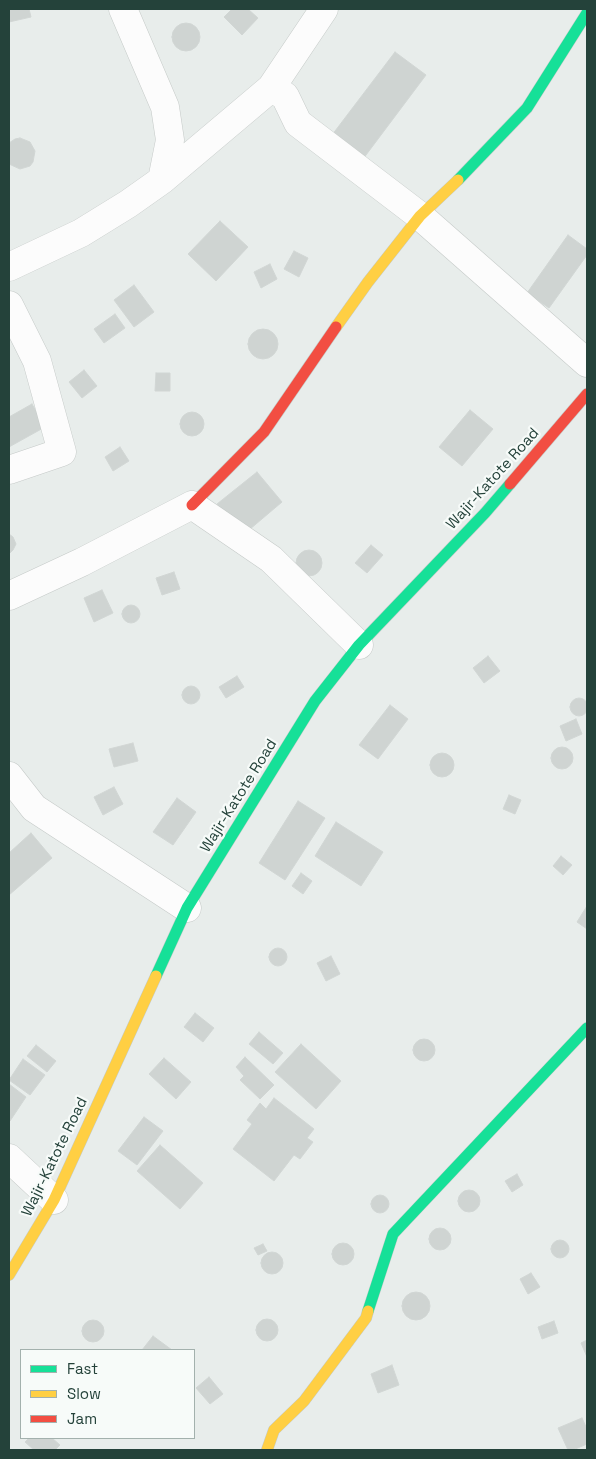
<!DOCTYPE html>
<style>
body{margin:0}
#map{position:relative;width:596px;height:1459px;overflow:hidden;background:#e8edeb;font-family:"Space Grotesk",sans-serif}
canvas{display:block}
.frame{position:absolute;inset:0;border:10px solid #24423a;pointer-events:none}
.legend{position:absolute;left:20px;top:1349px;width:175px;height:90px;box-sizing:border-box;background:#f7fbf9;border:1px solid #a3b1ad;margin:0;padding:6px 9px;list-style:none;font-size:15px;color:#24423a}
.legend li{display:flex;align-items:center;gap:10px;height:25px}
.legend b{width:25px;border:1px solid #a3b1ad}
</style>
<div id="map">
<canvas width="596" height="1459"></canvas>
<div class="frame"></div>
<ul class="legend">
<li><b style="height:6px;background:#16e098"></b>Fast</li>
<li><b style="height:6px;background:#ffcf43"></b>Slow</li>
<li><b style="height:6px;background:#f24e42"></b>Jam</li>
</ul>
</div>
<script>
const g = document.querySelector('canvas').getContext('2d');
g.lineJoin = 'round';
function fillPath(path, color) { g.fillStyle = color; g.fill(path, 'evenodd'); }
const shape = rows => new Path2D(rows.map(r => 'M' + r).join(''));
function trace(path, color, width, dash) { g.strokeStyle = color; g.lineWidth = width; g.lineCap = dash ? 'butt' : 'round'; g.setLineDash(dash || []); g.stroke(path); }
function drawText(font, color, halo, rows, align = 'center') {
  g.font = font + ' "Space Grotesk",sans-serif'; g.lineWidth = 4.5; g.setLineDash([]); g.textBaseline = 'middle'; g.strokeStyle = halo; g.fillStyle = color; for (const [text, x, y, turn = 0] of rows) {
    g.save(); g.translate(x, y); g.rotate((+turn || 0) * Math.PI / 180); g.textAlign = isNaN(turn) ? turn : align; if (halo) g.strokeText(text, 0, 0); g.fillText(text, 0, 0); g.restore();
  }
}
const building = shape([
 [9,9,29,9,31,17,9,22,9,9],
 [232,9,248,9,258,18,242,35,224,17,232,9],
 '172 37a14 14 0 1 1 28 0a14 14 0 1 1-28 0Z',
 [395,52,426,75,363,159,332,135,395,52],
 [20,138,30,142,35,151,33,162,30,166,20,169,9,164,9,143,15,139,20,138],
 [220,221,248,247,216,281,188,254,220,221],
 [568,235,587,249,587,255,549,308,527,293,568,235],
 [294,251,308,258,299,277,284,269,294,251],
 [270,264,277,279,261,288,254,272,270,264],
 [134,285,154,312,134,327,114,300,134,285],
 [115,314,125,328,104,343,94,329,115,314],
 '248 344a15 15 0 1 1 30 0a15 15 0 1 1-30 0Z',
 [84,370,97,386,82,398,69,382,84,370],
 [156,373,170,373,170,391,155,391,156,373],
 [32,404,45,427,9,447,9,417,32,404],
 [470,410,493,429,462,466,439,447,470,410],
 '180 424a12 12 0 1 1 24 0a12 12 0 1 1-24 0Z',
 [120,447,129,461,113,471,105,457,120,447],
 [257,472,282,502,243,535,217,504,257,472],
 [9,534,13,537,16,544,13,550,9,554,9,534],
 [371,545,383,555,367,573,355,563,371,545],
 '296 563a13 13 0 1 1 26 0a13 13 0 1 1-26 0Z',
 [174,572,180,589,162,595,156,578,174,572],
 [102,590,113,613,94,622,84,598,102,590],
 '122 614a9 9 0 1 1 18 0a9 9 0 1 1-18 0Z',
 [488,656,500,671,484,683,473,668,488,656],
 [237,676,244,687,226,698,219,687,237,676],
 '182 695a9 9 0 1 1 18 0a9 9 0 1 1-18 0Z',
 '570 707a9 9 0 1 1 18 0a9 9 0 1 1-18 0Z',
 [390,705,408,719,378,759,359,745,390,705],
 [576,719,582,734,566,741,560,726,576,719],
 [133,743,138,761,114,767,109,749,133,743],
 '551 758a11 11 0 1 1 22 0a11 11 0 1 1-22 0Z',
 '430 765a12 12 0 1 1 24 0a12 12 0 1 1-24 0Z',
 [114,787,123,804,103,815,94,797,114,787],
 [509,795,521,800,515,814,503,809,509,795],
 [177,798,196,812,173,845,153,832,177,798],
 [298,801,325,818,285,880,259,863,298,801],
 [336,822,383,852,361,886,315,856,336,822],
 [31,833,52,858,9,895,9,853,31,833],
 [561,856,572,865,563,875,553,866,561,856],
 [301,873,312,881,303,894,292,886,301,873],
 [587,906,587,929,577,922,587,906],
 '269 957a9 9 0 1 1 18 0a9 9 0 1 1-18 0Z',
 [331,956,340,974,326,981,317,963,331,956],
 [195,1013,214,1028,203,1042,184,1027,195,1013],
 [259,1032,283,1053,273,1064,249,1044,259,1032],
 '413 1050a11 11 0 1 1 22 0a11 11 0 1 1-22 0Z',
 [301,1044,341,1081,316,1109,275,1072,301,1044],
 [36,1045,56,1061,47,1072,27,1056,36,1045],
 [245,1057,274,1085,260,1099,240,1080,244,1076,236,1067,245,1057],
 [164,1058,191,1082,176,1099,149,1074,164,1058],
 [23,1059,45,1075,30,1095,9,1080,23,1059],
 [9,1084,26,1097,10,1121,9,1120,9,1084],
 [274,1098,314,1129,307,1138,313,1142,300,1159,294,1155,274,1181,233,1149,252,1124,247,1120,260,1103,266,1109,274,1098],
 [144,1117,163,1131,137,1165,118,1151,144,1117],
 [160,1145,203,1183,180,1209,137,1171,160,1145],
 [517,1174,523,1185,512,1192,505,1181,517,1174],
 '458 1201a11 11 0 1 1 22 0a11 11 0 1 1-22 0Z',
 '371 1204a9 9 0 1 1 18 0a9 9 0 1 1-18 0Z',
 '429 1239a11 11 0 1 1 22 0a11 11 0 1 1-22 0Z',
 '551 1249a9 9 0 1 1 18 0a9 9 0 1 1-18 0Z',
 '332 1254a11 11 0 1 1 22 0a11 11 0 1 1-22 0Z',
 [263,1244,267,1251,258,1255,254,1248,263,1244],
 '261 1263a11 11 0 1 1 22 0a11 11 0 1 1-22 0Z',
 [531,1273,540,1287,528,1294,520,1279,531,1273],
 '402 1306a14 14 0 1 1 28 0a14 14 0 1 1-28 0Z',
 '256 1330a11 11 0 1 1 22 0a11 11 0 1 1-22 0Z',
 '82 1331a11 11 0 1 1 22 0a11 11 0 1 1-22 0Z',
 [554,1321,558,1333,542,1339,538,1327,554,1321],
 [153,1336,172,1350,142,1350,153,1336],
 [587,1340,587,1357,581,1343,587,1340],
 [392,1365,399,1385,378,1393,371,1374,392,1365],
 [209,1377,223,1394,210,1404,196,1388,209,1377],
 [582,1418,587,1429,587,1444,573,1450,568,1450,558,1428,582,1418],
 [29,1438,52,1438,60,1445,55,1450,34,1450,25,1442,29,1438]
]);
fillPath(building, '#cfd4d2');
trace(building, '#d1d6d4', 1);
const street = shape([
 [123,9,165,107,170,140,162,180],
 [271,88,285,96,298,123,420,216,587,363],
 [9,267,81,233,128,204,162,180,271,88,324,9],
 [9,305,37,361,62,452,9,470],
 [9,596,82,562,192,505,271,559,359,645],
 [9,776,34,808,187,908],
 [9,1158,54,1200]
]);
const fast = shape([
 [458,180,527,108,587,13],
 [156,976,187,908,315,701,359,645,485,513,510,484],
 [368,1311,393,1234,587,1028]
]);
const slow = shape([
 [336,327,368,282,420,216,458,180],
 [9,1275,54,1200,156,976],
 [267,1450,274,1430,304,1401,366,1318,368,1311]
]);
const jam = shape([
 [510,484,587,394],
 [192,505,264,432,336,327]
]);
trace(street, '#c5cac8', 29);
trace(fast, '#c3cbc8', 12);
trace(slow, '#c3cbc8', 12);
trace(jam, '#c3cbc8', 12);
trace(street, '#fcfcfc', 28);
trace(fast, '#16e098', 11);
trace(slow, '#ffcf43', 11);
trace(jam, '#f24e42', 11);
drawText('15px', '#24423a', '#f7fbf9', [
 ["Wajir-Katote Road",493,479,-48],
 ["Wajir-Katote Road",239,796,-58],
 ["Wajir-Katote Road",55,1157,-64]
]);
</script>
